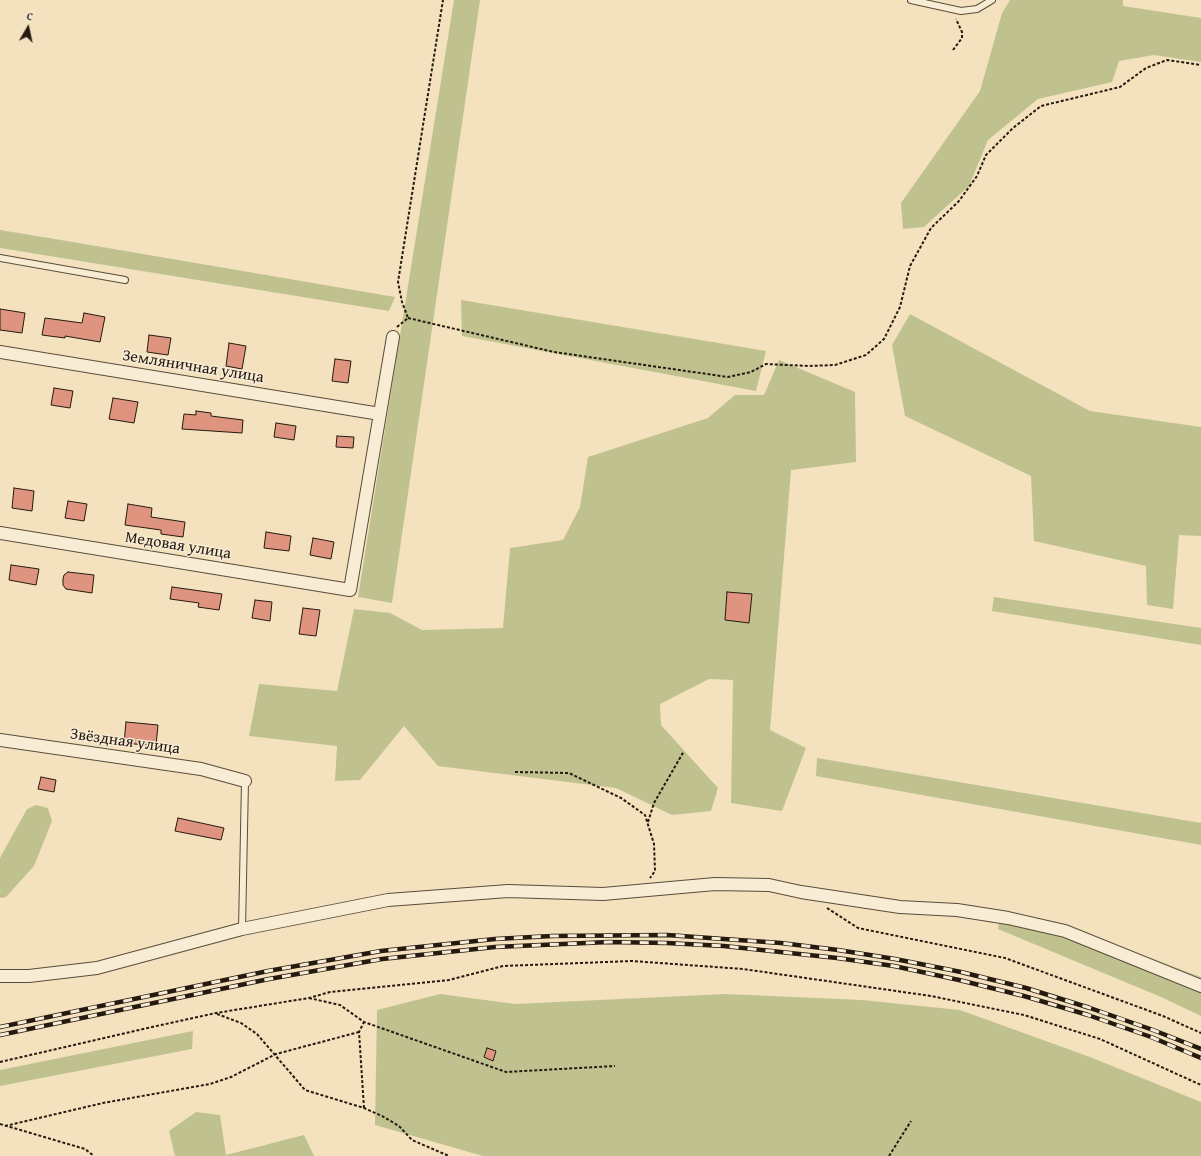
<!DOCTYPE html>
<meta charset="utf-8">
<style>
body{margin:0}
#map{position:relative;width:1201px;height:1156px;overflow:hidden;background:#f4e2be;font-family:"Gentium Book Plus",serif}
canvas{display:block}
.north{position:absolute;left:8px;top:8px;width:40px;height:40px;-webkit-text-stroke:3px #f8ecd5;paint-order:stroke;rotate:9deg;font-size:11px;font-weight:700;line-height:16px;text-align:center;color:#251a0f}
.north::after{content:'';display:block;margin:auto;width:14px;height:18px;background:#251a0f;clip-path:polygon(50% 0,100% 100%,50% 72%,0 100%)}
</style>
<div id="map">
<canvas width="1201" height="1156"></canvas>
<div class="north">С</div>
</div>
<script>
const g = document.querySelector('canvas').getContext('2d');
g.lineJoin = 'round';
function fillPath(path, color) { g.fillStyle = color; g.fill(path, 'evenodd'); }
const shape = rows => new Path2D(rows.map(r => 'M' + r).join(''));
function trace(path, color, width, dash) { g.strokeStyle = color; g.lineWidth = width; g.lineCap = dash ? 'butt' : 'round'; g.setLineDash(dash || []); g.stroke(path); }
function drawText(font, color, halo, rows, align = 'center') {
  g.font = font + ' "Gentium Book Plus",serif'; g.lineWidth = 3; g.setLineDash([]); g.textBaseline = 'middle'; g.strokeStyle = halo; g.fillStyle = color; for (const [text, x, y, turn = 0] of rows) {
    g.save(); g.translate(x, y); g.rotate((+turn || 0) * Math.PI / 180); g.textAlign = isNaN(turn) ? turn : align; if (halo) g.strokeText(text, 0, 0); g.fillText(text, 0, 0); g.restore();
  }
}
fillPath(shape([
 [454,0,480,0,392,603,358,597],
 [1010,0,1123,0,1123,6,1201,18,1201,62,1154,55,1119,61,1112,82,1038,99,988,140,969,186,924,227,903,229,901,203,980,91,1002,13],
 [0,230,55,239,395,297,389,311,0,248],
 [461,300,766,351,756,391,462,336],
 [910,314,1090,411,1201,427,1201,536,1179,535,1173,609,1147,605,1146,566,1034,541,1031,476,905,416,892,345],
 [779,360,855,392,856,462,791,470,770,730,806,748,782,811,731,803,733,680,709,679,660,704,661,725,718,788,711,811,672,815,616,788,438,766,404,726,360,780,335,781,337,746,249,736,259,684,337,691,354,609,390,613,422,630,503,628,510,548,563,540,580,507,588,457,708,418,735,395,764,395],
 [994,597,1201,628,1201,645,992,611],
 [817,758,1201,823,1201,845,816,776],
 [36,805,48,808,52,821,34,866,6,897,0,898,0,858,27,809],
 [1001,912,1058,923,1201,977,1201,1016,1161,997,998,929],
 [440,994,515,1004,725,994,862,1000,960,1010,1090,1057,1201,1102,1201,1156,483,1156,375,1125,377,1010],
 [193,1031,192,1049,0,1086,0,1070],
 [196,1112,220,1115,226,1155,304,1135,314,1156,175,1156,169,1131]
]), '#bfc28f');
const building = shape([
 [0,309,25,313,22,333,0,330,0,309],
 [84,313,105,317,100,342,65,336,65,338,42,335,45,318,82,323,84,313],
 [149,335,171,338,168,355,147,352,149,335],
 [229,343,246,346,242,369,226,366,229,343],
 [335,359,351,361,348,383,332,381,335,359],
 [54,388,73,391,70,408,51,405,54,388],
 [113,398,138,402,134,423,109,419,113,398],
 [196,411,211,413,211,416,243,420,242,433,182,429,184,414,196,415,196,411],
 [276,423,296,426,294,440,274,437,276,423],
 [337,436,354,437,353,448,336,447,337,436],
 [14,488,34,491,32,511,12,508,14,488],
 [68,501,87,504,84,521,65,518,68,501],
 [128,504,152,508,151,517,185,522,183,537,161,534,161,530,125,525,128,504],
 [266,532,291,536,289,551,264,548,266,532],
 [313,538,334,542,331,559,310,555,313,538],
 [11,565,39,569,36,585,9,580,11,565],
 [68,572,94,575,92,593,66,589,63,585,63,579,64,575,68,572],
 [172,587,222,594,219,610,198,607,199,603,170,599,172,587],
 [727,592,752,594,749,623,725,620,727,592],
 [255,600,272,602,270,621,252,618,255,600],
 [303,608,320,610,316,636,299,634,303,608],
 [126,722,158,725,156,746,124,743,126,722],
 [41,777,56,780,54,792,38,789,41,777],
 [178,818,224,828,221,840,175,831,178,818],
 [487,1048,496,1051,493,1061,484,1057,487,1048]
]);
fillPath(building, '#df947f');
trace(building, '#251a0f', 1);
const lane = shape([
 [911,0,961,11,977,9,992,0],
 [0,258,125,280],
 [242,929,245,781]
]);
const street = shape([
 [0,352,380,414],
 [0,533,350,590,393,337],
 [0,740,201,769,245,781],
 [0,976,29,976,97,968,242,929,388,900,508,891,603,894,715,884,769,885,801,892,900,907,957,910,1008,918,1065,931,1201,986]
]);
trace(lane, '#594c3b', 8);
trace(street, '#594c3b', 14);
trace(shape([
 [953,50,962,38,962,32,956,19],
 [408,318,554,352,728,377,751,372,766,364,808,366,835,365,866,355,884,339,900,307,910,266,931,228,959,201,977,176,986,155,1013,128,1041,106,1120,87,1146,68,1167,60,1201,65],
 [397,327,408,318,402,302,398,282,443,0],
 [515,772,569,773,621,798,645,815,654,844,655,871,650,878],
 [648,822,654,803,684,751],
 [827,908,858,928,1005,958,1163,1016,1201,1033],
 [309,998,340,1005,364,1022,506,1072,615,1066],
 [217,1014,241,1023,257,1034,305,1090,364,1108,382,1116,399,1126,412,1140,449,1156],
 [0,1062,152,1027,216,1013,309,998,330,992,449,980,503,966,632,961,743,969,931,996,1024,1015,1100,1039,1201,1085],
 [364,1108,359,1032,364,1022],
 [0,1124,85,1149,94,1156],
 [5,1126,103,1103,210,1084,231,1077,276,1054,359,1032],
 [889,1156,911,1121]
]), '#251a0f', 2, [3, 2]);
trace(lane, '#f8ecd5', 6);
trace(street, '#f8ecd5', 12);
const rail = shape([
 [0,1027,268,971,381,951,495,939,552,936,667,935,781,943,838,950,895,959,961,972,1026,988,1090,1008,1153,1030,1201,1049],
 [0,1035,269,979,382,959,495,947,609,942,667,943,724,946,837,958,894,966,959,980,1024,996,1088,1015,1151,1037,1201,1058]
]);
trace(rail, '#251a0f', 4.5);
trace(rail, '#f8ecd5', 3, [9]);
drawText('16px', '#251a0f', '#f8ecd5', [
 ["Земляничная улица",193,367,9],
 ["Медовая улица",178,546,9],
 ["Звёздная улица",125,742,8]
]);
</script>
